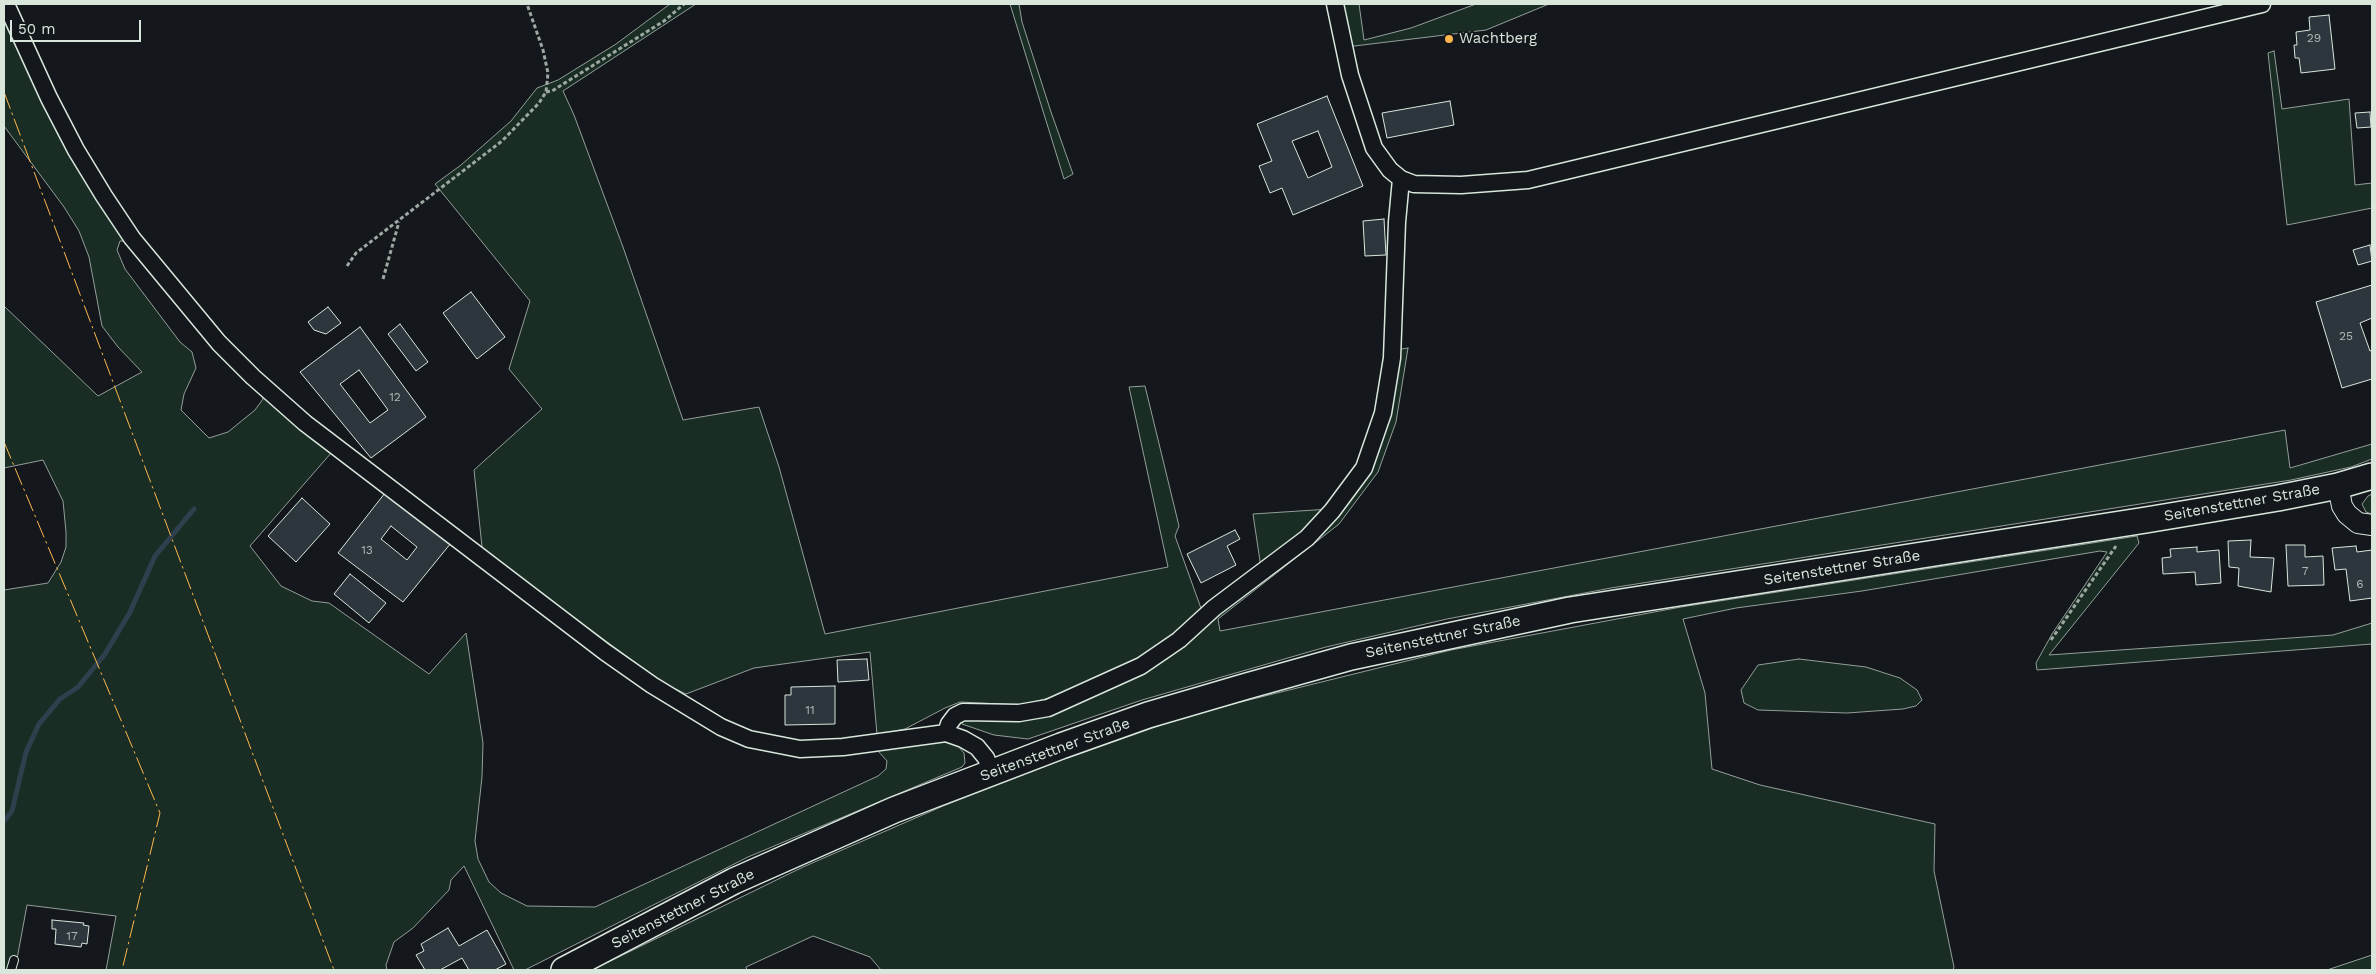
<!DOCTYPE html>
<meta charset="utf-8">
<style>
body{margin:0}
#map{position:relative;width:2376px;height:974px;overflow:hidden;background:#14181c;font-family:"Work Sans",sans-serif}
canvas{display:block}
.frame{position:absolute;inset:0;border:5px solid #d8e6dc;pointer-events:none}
.scale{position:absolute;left:10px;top:20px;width:131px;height:22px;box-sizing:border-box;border:2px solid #d8e6dc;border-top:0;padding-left:6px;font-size:15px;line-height:18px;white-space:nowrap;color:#d8e6dc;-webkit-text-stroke:4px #14181c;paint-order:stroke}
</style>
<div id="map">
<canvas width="2376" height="974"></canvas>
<div class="frame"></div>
<div class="scale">50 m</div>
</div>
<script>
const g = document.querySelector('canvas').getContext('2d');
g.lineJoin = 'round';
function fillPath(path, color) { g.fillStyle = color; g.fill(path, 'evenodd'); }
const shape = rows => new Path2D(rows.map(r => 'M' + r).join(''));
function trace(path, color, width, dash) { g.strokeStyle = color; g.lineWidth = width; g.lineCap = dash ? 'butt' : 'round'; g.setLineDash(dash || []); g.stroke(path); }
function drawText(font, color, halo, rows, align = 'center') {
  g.font = font + ' "Work Sans",sans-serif'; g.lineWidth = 4; g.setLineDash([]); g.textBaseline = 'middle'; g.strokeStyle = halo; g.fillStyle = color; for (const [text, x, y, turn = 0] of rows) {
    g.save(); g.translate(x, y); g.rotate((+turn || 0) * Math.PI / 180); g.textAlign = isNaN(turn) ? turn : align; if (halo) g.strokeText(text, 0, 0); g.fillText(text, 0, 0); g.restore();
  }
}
const green = shape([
 [670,4,696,4,563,91,574,115,623,247,683,420,759,407,779,467,825,634,1168,567,1129,387,1145,386,1179,526,1175,536,1202,611,1166,642,1113,673,1065,694,1021,705,960,702,945,708,905,729,877,735,870,652,754,668,686,694,663,683,569,614,475,560,482,547,474,470,542,409,509,369,530,301,435,184,461,165,511,121,537,88,558,80,616,44,670,4],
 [1010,4,1019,4,1022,22,1051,112,1073,174,1064,179,1010,4],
 [1328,4,1359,4,1364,40,1411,28,1476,4,1549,4,1486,30,1338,48,1328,4],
 [4,15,127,241,120,241,117,250,125,269,180,342,192,352,196,368,184,394,181,410,209,438,228,432,255,410,263,399,260,388,332,452,250,546,281,586,312,601,329,603,429,674,466,633,483,743,482,777,475,841,478,859,489,882,501,893,527,906,595,907,878,776,886,769,887,761,878,751,907,743,940,741,957,745,964,753,965,763,962,767,748,857,525,970,514,970,464,866,451,880,449,890,413,928,394,942,386,965,387,970,106,970,116,916,27,905,15,970,4,970,4,590,48,583,61,562,66,547,66,532,63,501,43,460,4,468,4,306,98,396,142,372,118,347,102,326,89,257,79,231,64,207,4,126,4,15],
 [2274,51,2282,109,2349,99,2355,185,2372,183,2372,208,2287,225,2268,53,2274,51],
 [1408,348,1396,422,1378,472,1339,524,1218,619,1220,631,2285,430,2290,468,2372,444,2372,459,2351,467,2291,480,1611,588,1447,619,1326,647,1142,700,1028,739,994,735,962,724,963,720,968,718,1015,717,1169,653,1366,475,1396,350,1408,348],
 [2372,494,2372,514,2366,512,2362,504,2368,496,2372,494],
 [1330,509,1261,568,1253,514,1330,509],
 [2137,536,2139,543,2049,655,2333,635,2372,623,2372,644,2037,670,2036,663,2052,634,2107,552,2100,551,1862,591,1736,608,1683,619,1705,693,1712,769,1760,785,1935,824,1934,871,1954,967,1953,970,881,970,870,957,813,936,746,967,747,970,592,970,803,867,943,806,1062,760,1192,714,1451,650,1681,607,2137,536],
 [1799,659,1866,667,1900,678,1917,690,1922,700,1916,706,1903,709,1847,713,1758,710,1744,703,1741,690,1758,665,1799,659],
 [2372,955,2372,970,2327,970,2372,955]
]);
fillPath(green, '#1a2d24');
trace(green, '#939e99', 1);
trace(shape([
 [4,821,12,811,26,752,39,724,60,699,78,687,105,654,130,612,155,556,194,509]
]), '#2f3f4d', 5);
const building = shape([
 [2329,15,2335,69,2301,73,2299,58,2295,58,2294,45,2297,45,2296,32,2310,30,2309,17,2329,15],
 [1327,96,1363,186,1293,215,1282,188,1270,193,1259,166,1272,161,1257,124,1327,96],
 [1318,131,1332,167,1308,178,1292,141,1318,131],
 [1450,101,1454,125,1387,138,1382,113,1450,101],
 [2370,112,2371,127,2357,128,2355,113,2370,112],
 [1384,219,1386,255,1365,256,1363,221,1384,219],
 [2370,245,2372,261,2358,265,2353,250,2370,245],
 [2372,285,2372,318,2360,323,2370,351,2372,350,2372,379,2342,388,2316,302,2372,285],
 [471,292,505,337,477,359,443,313,471,292],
 [328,307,341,323,326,334,314,330,308,322,328,307],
 [400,324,428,362,416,371,388,334,400,324],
 [360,327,426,417,371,458,300,372,360,327],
 [359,370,388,410,370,423,340,384,359,370],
 [385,493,451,543,403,602,338,553,385,493],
 [391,526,417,547,407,560,381,539,391,526],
 [302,498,330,524,296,562,268,536,302,498],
 [1235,530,1240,539,1227,546,1236,565,1201,583,1187,554,1235,530],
 [2251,540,2250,557,2274,558,2271,592,2238,586,2239,568,2229,567,2228,541,2251,540],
 [2286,545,2305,545,2305,557,2323,556,2324,585,2288,586,2286,545],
 [2356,546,2357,552,2372,550,2372,598,2350,601,2346,569,2335,570,2332,548,2356,546],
 [2197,547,2197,552,2219,550,2221,583,2196,585,2195,572,2163,574,2162,558,2171,557,2170,549,2197,547],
 [350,574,386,603,369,623,334,594,350,574],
 [867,659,869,680,838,682,837,660,867,659],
 [835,686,835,724,785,725,785,695,791,695,791,687,835,686],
 [52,920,84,923,83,925,89,926,87,944,82,943,81,947,55,944,56,929,52,929,52,920],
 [448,928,459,946,487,930,506,964,495,970,469,970,462,958,440,970,425,970,416,955,424,951,421,944,448,928]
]);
fillPath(building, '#2c363c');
trace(building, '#d8e6dc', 1);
const service = shape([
 [11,970,14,960]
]);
const minor = shape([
 [6,4,49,98,76,150,104,196,132,238,219,343,253,377,305,423,605,652,652,685,721,727,749,739,800,749,843,747,946,733,963,739,977,747,986,758,992,772],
 [1335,4,1350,75,1374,148,1390,170,1401,179,1414,184,1461,185,1528,180,2262,4],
 [946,733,949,724,955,716,963,712,1019,713,1048,708,1141,666,1179,640,1214,608,1307,538,1332,511,1364,468,1383,413,1392,358,1397,222,1401,179]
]);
const tertiary = shape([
 [2338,486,2342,506,2347,514,2358,523,2372,525]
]);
const primary = shape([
 [564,970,734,881,894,810,1061,746,1148,715,1247,686,1351,657,1570,610,2146,520,2278,498,2338,486,2372,476]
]);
trace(service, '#d8e6dc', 10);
trace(minor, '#d8e6dc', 19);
trace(tertiary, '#d8e6dc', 22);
trace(primary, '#d8e6dc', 28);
trace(shape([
 [546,92,552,91,664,21,684,4],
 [347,266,356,253,502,141,539,103,546,92,548,73,543,50,527,4],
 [383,279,399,222],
 [2051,640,2116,546]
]), '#9da8a2', 3, [4, 2.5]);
trace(service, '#14181c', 8);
trace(minor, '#14181c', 16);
trace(tertiary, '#14181c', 20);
trace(primary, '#14181c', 25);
trace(shape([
 [4,92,334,970],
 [4,442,160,813,122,970]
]), '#ffb74d', 1, [18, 4, 2.5, 4]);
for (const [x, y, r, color] of [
 [1449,39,5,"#ffb74d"]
]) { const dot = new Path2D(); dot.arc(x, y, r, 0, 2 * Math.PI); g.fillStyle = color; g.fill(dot); trace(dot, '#14181c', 2); }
drawText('12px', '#adbab4', null, [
 ["29",2314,38],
 ["25",2346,336],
 ["12",395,397],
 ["13",367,550],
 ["7",2305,571],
 ["6",2360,584],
 ["11",810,710],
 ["17",72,936]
]);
drawText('15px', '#d8e6dc', '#14181c', [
 ["Wachtberg",1459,39]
], 'left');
drawText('15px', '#d8e6dc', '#14181c', [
 ["Seitenstettner Straße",2242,503,-10],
 ["Seitenstettner Straße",1842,568,-9],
 ["Seitenstettner Straße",1443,637,-12],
 ["Seitenstettner Straße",1055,750,-20],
 ["Seitenstettner Straße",683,909,-27]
]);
</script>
